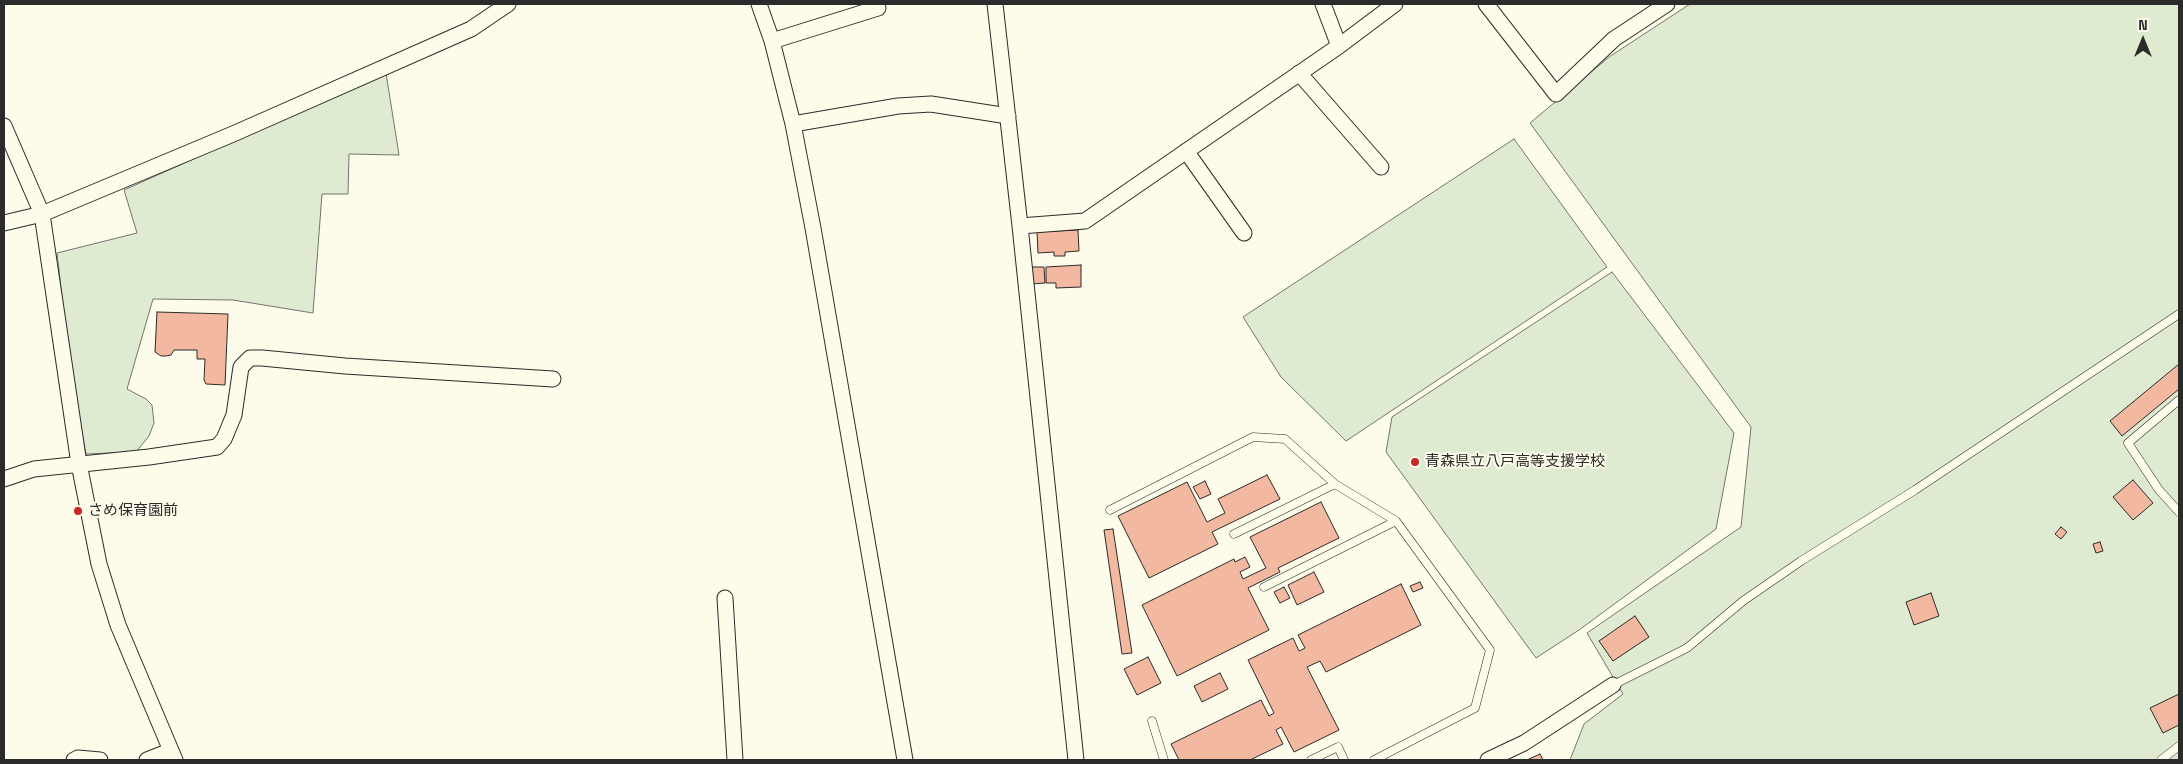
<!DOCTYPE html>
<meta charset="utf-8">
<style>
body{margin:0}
#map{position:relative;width:2183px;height:764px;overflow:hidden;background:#fdfbea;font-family:"Space Grotesk",sans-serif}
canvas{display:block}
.frame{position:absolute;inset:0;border:5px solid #2b2b2b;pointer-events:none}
.north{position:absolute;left:2118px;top:15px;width:50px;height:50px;-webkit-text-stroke:4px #fdfbea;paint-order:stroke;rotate:0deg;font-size:14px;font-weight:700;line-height:20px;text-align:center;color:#2b2b2b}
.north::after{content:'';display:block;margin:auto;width:18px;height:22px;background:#2b2b2b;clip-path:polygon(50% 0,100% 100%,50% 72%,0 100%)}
</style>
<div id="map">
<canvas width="2183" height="764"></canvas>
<div class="frame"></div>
<div class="north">N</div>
</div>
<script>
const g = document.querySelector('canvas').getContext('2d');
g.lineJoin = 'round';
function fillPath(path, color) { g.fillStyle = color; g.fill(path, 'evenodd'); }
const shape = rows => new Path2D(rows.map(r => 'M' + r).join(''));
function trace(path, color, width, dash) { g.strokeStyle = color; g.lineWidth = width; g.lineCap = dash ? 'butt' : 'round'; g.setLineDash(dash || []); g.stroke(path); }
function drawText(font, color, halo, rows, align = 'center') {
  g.font = font + ' "Space Grotesk","Noto Sans JP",sans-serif'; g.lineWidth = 4; g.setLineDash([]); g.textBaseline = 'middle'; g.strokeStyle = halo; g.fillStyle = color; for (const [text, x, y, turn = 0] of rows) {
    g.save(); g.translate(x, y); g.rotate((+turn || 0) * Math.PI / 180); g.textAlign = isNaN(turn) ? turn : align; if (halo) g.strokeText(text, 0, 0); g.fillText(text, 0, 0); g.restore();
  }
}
const green = shape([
 [1690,4,2179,4,2179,760,1570,760,1584,724,1623,694,1587,633,1741,527,1751,427,1530,123,1609,57,1690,4],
 [386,73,399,155,349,154,348,194,322,194,313,313,233,300,153,299,127,389,146,399,152,405,154,423,149,436,136,452,86,454,71,376,57,253,137,233,124,190,386,73],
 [1514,139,1607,267,1346,441,1281,377,1243,317,1514,139],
 [1612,272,1734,433,1716,529,1579,630,1536,658,1386,452,1392,417,1612,272]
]);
fillPath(green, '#deebd1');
trace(green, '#74746e', 1);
const building = shape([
 [1078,230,1079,251,1065,252,1065,256,1054,256,1054,252,1038,253,1037,232,1078,230],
 [1081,265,1081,287,1056,288,1056,283,1046,283,1046,267,1081,265],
 [1030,267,1044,267,1045,283,1031,284,1030,267],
 [157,312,228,314,225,385,206,384,204,380,205,359,197,359,197,350,174,350,171,355,166,356,161,356,155,352,157,312],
 [2179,364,2179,389,2122,436,2110,421,2179,364],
 [1267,475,1280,499,1212,532,1218,544,1149,578,1118,516,1187,482,1207,522,1225,513,1218,499,1267,475],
 [2133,480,2153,503,2133,520,2113,497,2133,480],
 [1205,481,1211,494,1200,499,1193,487,1205,481],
 [1321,502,1339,538,1278,568,1280,572,1248,588,1269,630,1177,676,1142,605,1234,559,1235,562,1245,557,1250,567,1240,572,1243,579,1266,568,1250,537,1321,502],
 [2061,527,2067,532,2061,539,2055,534,2061,527],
 [1113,529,1132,653,1122,654,1104,530,1113,529],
 [2100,542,2103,551,2096,553,2093,544,2100,542],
 [1314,572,1324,592,1297,605,1288,585,1314,572],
 [1420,582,1423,588,1413,592,1410,586,1420,582],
 [1401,584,1421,625,1326,672,1320,661,1307,667,1339,730,1294,752,1281,727,1276,730,1283,744,1250,760,1179,760,1171,744,1261,700,1269,716,1274,713,1248,660,1293,638,1299,651,1305,648,1298,635,1401,584],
 [1284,587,1290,598,1280,603,1274,592,1284,587],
 [1931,593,1939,616,1914,625,1906,602,1931,593],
 [1635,616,1649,637,1613,661,1599,641,1635,616],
 [1148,657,1161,683,1137,695,1124,669,1148,657],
 [1220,673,1228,689,1202,702,1194,686,1220,673],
 [2179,694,2179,725,2163,733,2150,708,2179,694],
 [1540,754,1543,760,1527,760,1540,754]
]);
fillPath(building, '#f2b8a0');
trace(building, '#2b2b2b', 1);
const service = shape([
 [2179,400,2128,443,2159,490,2179,512],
 [1110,510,1253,437,1285,439,1335,484,1396,521,1490,650,1475,708,1374,760],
 [1234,534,1335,484],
 [1264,587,1396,521],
 [1613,685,1687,648,1743,601,1801,561,1915,490,2179,314],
 [1152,721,1164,760],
 [1311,760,1338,747,1344,760],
 [2161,760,2179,746]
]);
const minor = shape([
 [759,4,772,41,793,124,813,228,905,760],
 [995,4,1020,226,1076,760],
 [1323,4,1339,46],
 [1486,4,1556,94,1614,39,1667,4],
 [772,41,878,8],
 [1299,73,1381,167],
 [793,124,898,106,931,104,1008,116],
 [4,126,42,214,79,464,99,564,118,625,175,760],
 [1186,151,1244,233],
 [4,223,42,214,233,134,471,29,508,4],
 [1020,226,1085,221,1339,46,1395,4],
 [4,479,34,469,149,457,217,447,224,439,234,415,241,367,250,358,262,358,345,366,553,379],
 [725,598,735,760],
 [74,760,78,758,100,760],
 [147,760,170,751],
 [1488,760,1524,743,1613,685]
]);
trace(service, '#2b2b2b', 9);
trace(minor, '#2b2b2b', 17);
trace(service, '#fdfbea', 8);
trace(minor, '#fdfbea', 15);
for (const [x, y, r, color] of [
 [1415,462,5,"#c62828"],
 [78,511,5,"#c62828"]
]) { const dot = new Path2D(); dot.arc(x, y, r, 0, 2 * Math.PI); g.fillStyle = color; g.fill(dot); trace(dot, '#fdfbea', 2); }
drawText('15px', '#2b2b2b', '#fdfbea', [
 ["青森県立八戸高等支援学校",1425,462],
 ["さめ保育園前",88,511]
], 'left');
</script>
